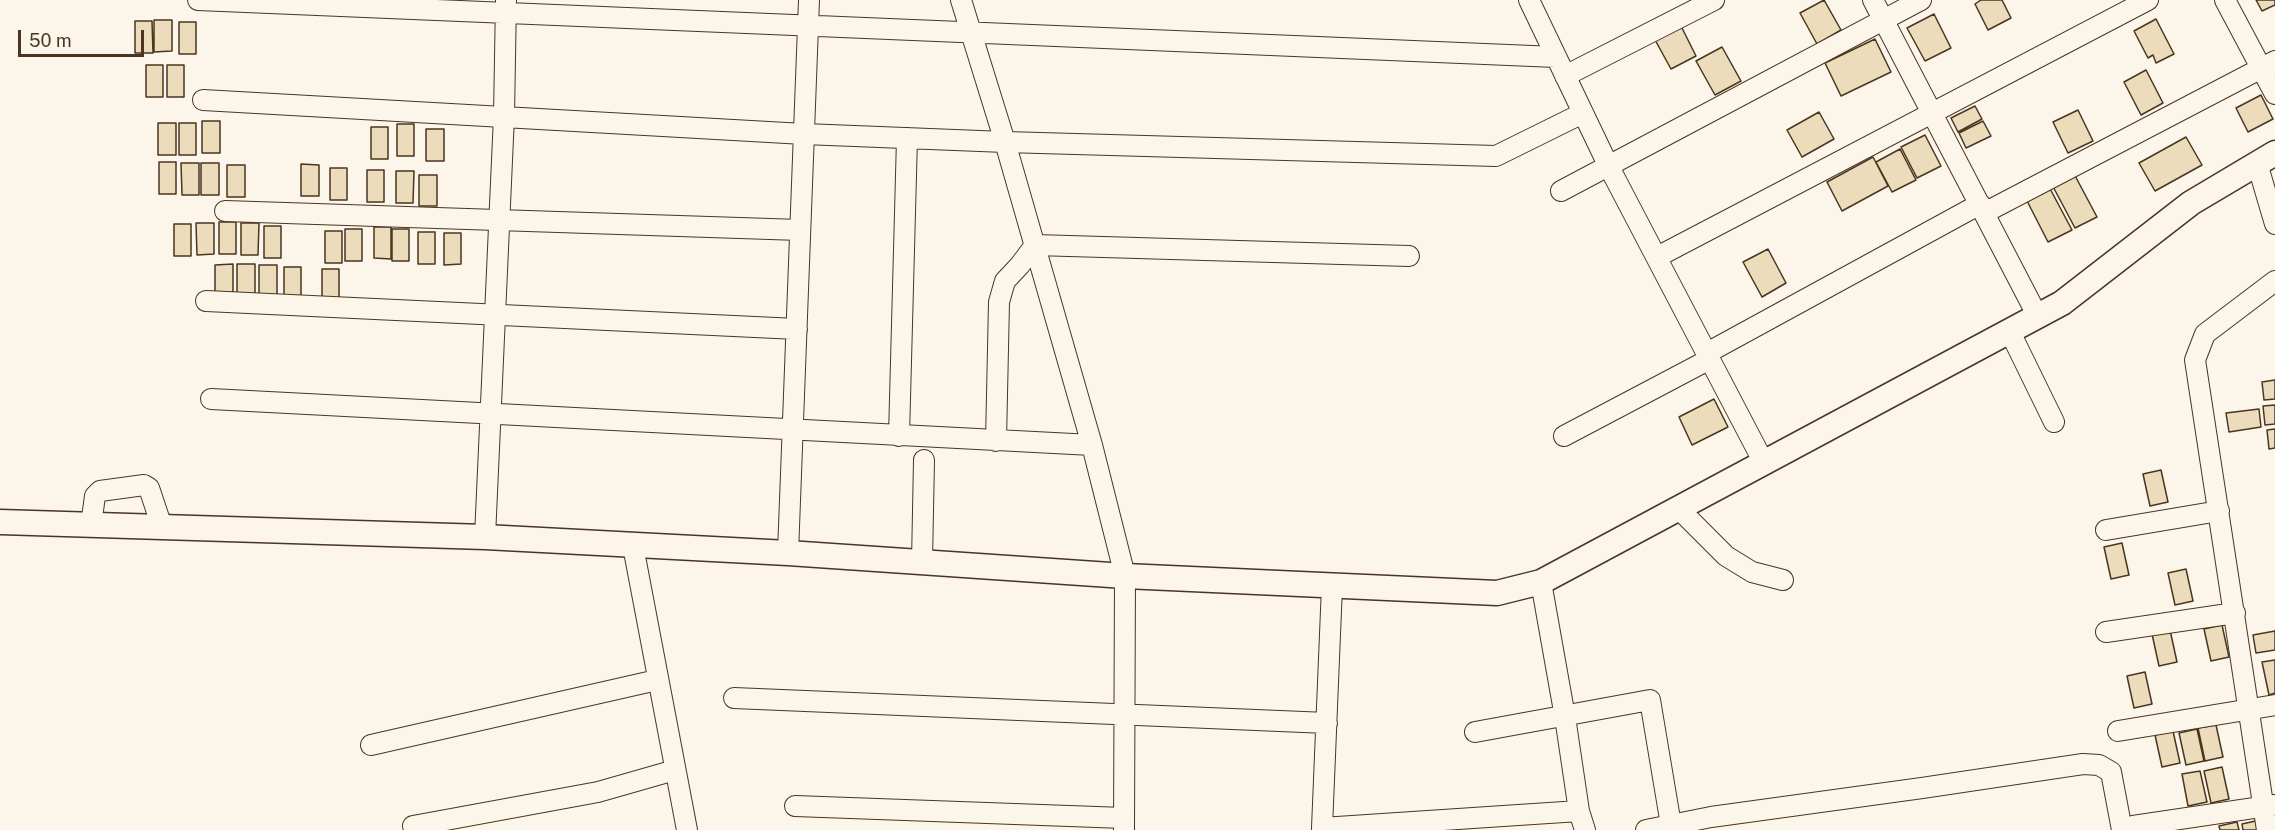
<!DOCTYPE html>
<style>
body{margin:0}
#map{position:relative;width:2275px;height:830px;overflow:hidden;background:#fbf6e9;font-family:"Public Sans",sans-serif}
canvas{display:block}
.scale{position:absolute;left:18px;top:30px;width:126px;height:27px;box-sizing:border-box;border:3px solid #4a3520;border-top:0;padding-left:8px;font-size:18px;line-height:21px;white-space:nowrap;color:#4a3520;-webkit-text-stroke:4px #fbf6e9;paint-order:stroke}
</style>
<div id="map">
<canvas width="2275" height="830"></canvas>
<div class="scale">50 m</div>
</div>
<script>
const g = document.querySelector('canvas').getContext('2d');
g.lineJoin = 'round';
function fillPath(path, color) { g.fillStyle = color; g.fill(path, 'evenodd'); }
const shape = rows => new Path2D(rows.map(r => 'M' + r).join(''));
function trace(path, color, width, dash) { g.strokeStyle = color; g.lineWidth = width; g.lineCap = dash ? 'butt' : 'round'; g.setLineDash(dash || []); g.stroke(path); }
const building = shape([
 [1824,0,1841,30,1817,44,1800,13,1824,0],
 [1981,0,2002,0,2011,18,1988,30,1975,4,1981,0],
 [2256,0,2275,0,2275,5,2262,11,2256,0],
 [1934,14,1951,48,1925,61,1907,28,1934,14],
 [2156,19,2174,54,2156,63,2153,55,2148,58,2134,31,2156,19],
 [154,20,172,20,172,51,154,52,154,20],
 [135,21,152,21,153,53,135,53,135,21],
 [179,22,196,22,196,54,179,54,179,22],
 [1680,24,1696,56,1671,69,1654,38,1680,24],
 [1875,39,1891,72,1841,96,1825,63,1875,39],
 [1722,47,1741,81,1715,95,1696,61,1722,47],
 [146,65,163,65,163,97,146,97,146,65],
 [167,65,184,65,184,97,167,97,167,65],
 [2146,70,2163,103,2141,115,2124,82,2146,70],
 [2261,95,2273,119,2248,132,2236,108,2261,95],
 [1975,106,1982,119,1958,132,1951,118,1975,106],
 [2078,110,2093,141,2068,153,2053,122,2078,110],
 [1819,112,1834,139,1802,157,1787,130,1819,112],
 [202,121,220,121,220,153,202,153,202,121],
 [1983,121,1991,136,1966,148,1959,133,1983,121],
 [158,123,176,123,176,155,158,155,158,123],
 [179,123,196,123,196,155,179,155,179,123],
 [397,124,414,124,414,156,397,156,397,124],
 [371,127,388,127,388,159,371,159,371,127],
 [426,129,444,129,444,161,426,161,426,129],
 [1925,135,1941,166,1917,178,1901,147,1925,135],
 [2186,137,2202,165,2155,191,2139,163,2186,137],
 [1900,149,1916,180,1892,192,1876,162,1900,149],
 [1873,157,1888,186,1842,211,1827,182,1873,157],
 [159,162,176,162,176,194,159,194,159,162],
 [181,163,199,163,199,195,182,195,181,163],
 [201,163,219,163,219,195,201,195,201,163],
 [301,164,319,165,319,196,301,196,301,164],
 [227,165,245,165,245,197,227,197,227,165],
 [330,168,347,168,347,200,330,200,330,168],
 [367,170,384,170,384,202,367,202,367,170],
 [2072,170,2097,217,2075,228,2050,181,2072,170],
 [396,171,414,171,413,203,396,203,396,171],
 [419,175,437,175,437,206,419,206,419,175],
 [2047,183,2072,230,2048,242,2024,195,2047,183],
 [219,222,236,222,236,254,219,254,219,222],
 [196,223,214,223,214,254,197,255,196,223],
 [241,223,259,223,258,255,241,255,241,223],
 [174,224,191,224,191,256,174,256,174,224],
 [264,226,281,226,281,258,264,258,264,226],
 [374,227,391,227,391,259,374,258,374,227],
 [345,229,362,229,362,261,345,261,345,229],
 [392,229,409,229,409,261,392,261,392,229],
 [325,231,342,231,342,263,325,263,325,231],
 [418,232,435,232,435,264,418,264,418,232],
 [444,233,461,233,461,264,444,265,444,233],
 [1768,249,1786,283,1762,297,1743,262,1768,249],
 [233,264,233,296,215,296,215,265,233,264],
 [237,264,255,264,255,296,237,295,237,264],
 [259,265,277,265,277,297,259,297,259,265],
 [284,267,301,267,301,299,284,298,284,267],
 [322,269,339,269,339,301,322,301,322,269],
 [2275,380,2275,399,2264,400,2262,382,2275,380],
 [1714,399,1728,427,1692,445,1679,417,1714,399],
 [2275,405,2275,424,2265,425,2263,406,2275,405],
 [2259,409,2261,427,2229,432,2226,413,2259,409],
 [2275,429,2275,448,2269,449,2267,430,2275,429],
 [2161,470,2168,502,2150,506,2143,474,2161,470],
 [2122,543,2129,575,2111,579,2104,547,2122,543],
 [2186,569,2193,601,2175,605,2168,573,2186,569],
 [2222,625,2229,657,2211,661,2204,629,2222,625],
 [2170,630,2177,662,2159,666,2152,634,2170,630],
 [2275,631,2275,650,2256,653,2253,635,2275,631],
 [2275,660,2275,693,2269,695,2262,662,2275,660],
 [2145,672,2152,704,2134,708,2127,676,2145,672],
 [2216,725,2223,757,2205,761,2198,728,2216,725],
 [2197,729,2204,761,2186,765,2179,733,2197,729],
 [2173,731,2180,763,2162,767,2155,735,2173,731],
 [2222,767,2229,799,2211,803,2204,771,2222,767],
 [2200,771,2207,802,2188,806,2182,774,2200,771],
 [2260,820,2262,830,2243,830,2242,824,2260,820],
 [2237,822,2239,830,2220,830,2219,826,2237,822]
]);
fillPath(building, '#ecdcbc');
trace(building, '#4a3520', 1.5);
const minor = shape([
 [198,0,1556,57],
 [961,0,1005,142,1092,445,1125,576,1124,830],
 [1529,0,1608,165,1764,463],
 [1873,0,2037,315],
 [2225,0,2275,94],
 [1565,76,1714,0],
 [203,100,804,134,1005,142,1496,156,1583,113],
 [2257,163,2275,224],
 [1561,191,1921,0],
 [225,211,800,230],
 [1984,213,2275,61],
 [1657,257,2148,0],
 [206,301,797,329],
 [2009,330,2054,422],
 [1707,353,1980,204],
 [211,399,1092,445],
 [899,436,907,138],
 [1564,436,1710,359],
 [996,441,999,302,1005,281,1020,265,1035,245,1409,256],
 [1679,509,1726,556,1752,572,1783,580],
 [91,525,95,496,100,491,144,485,149,488,162,527],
 [2106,530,2219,511],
 [485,537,504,116,506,0],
 [633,546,687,830],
 [788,553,809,0],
 [922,562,924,460],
 [1541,582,1565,717,1579,811,1585,830],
 [1332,586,1322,828,1579,811],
 [2106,632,2235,613],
 [734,698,1327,723],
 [2118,731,2275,705],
 [1475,732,1650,700,1671,825],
 [371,745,657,680],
 [795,806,1124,818],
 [413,826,598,792,675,770],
 [2133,826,2275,805],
 [1646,830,1711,817,1922,788,2083,764,2099,765,2111,772,2122,830],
 [2267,830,2195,360,2205,334,2275,281]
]);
const major = shape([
 [0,522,485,537,788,553,1125,576,1497,593,1541,582,2062,303,2191,203,2275,153]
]);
trace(minor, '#4a3520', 22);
trace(major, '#4a3520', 27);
trace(minor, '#fbf6e9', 20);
trace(major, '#fbf6e9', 24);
</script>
